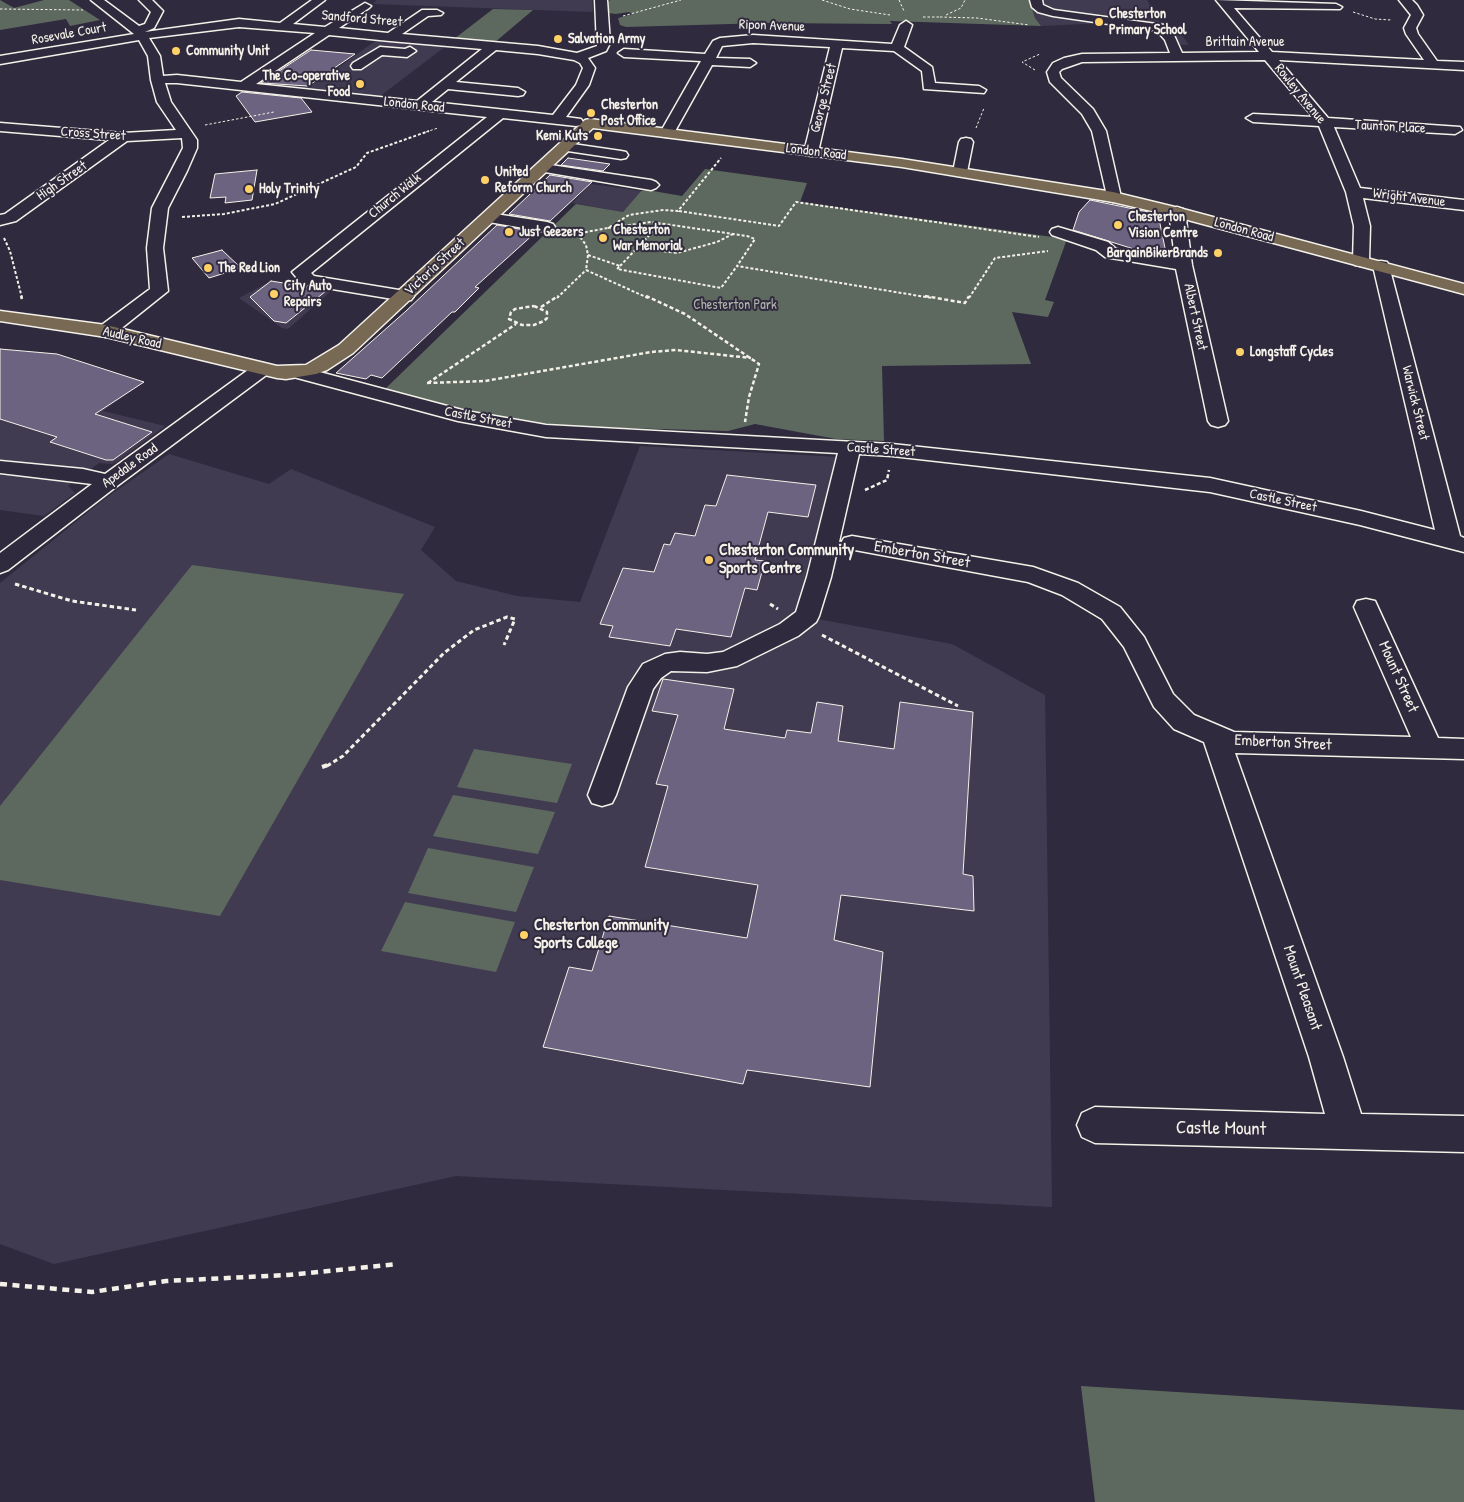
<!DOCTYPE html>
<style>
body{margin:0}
canvas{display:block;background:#2f2a3d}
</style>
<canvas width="1464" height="1502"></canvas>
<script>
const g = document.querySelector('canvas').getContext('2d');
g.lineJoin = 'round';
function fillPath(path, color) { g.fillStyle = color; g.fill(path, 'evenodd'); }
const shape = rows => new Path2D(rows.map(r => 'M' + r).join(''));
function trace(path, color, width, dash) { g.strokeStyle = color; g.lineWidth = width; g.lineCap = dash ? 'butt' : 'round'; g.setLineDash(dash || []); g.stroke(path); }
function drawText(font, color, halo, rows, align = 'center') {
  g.font = font + ' "Patrick Hand",sans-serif'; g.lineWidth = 4; g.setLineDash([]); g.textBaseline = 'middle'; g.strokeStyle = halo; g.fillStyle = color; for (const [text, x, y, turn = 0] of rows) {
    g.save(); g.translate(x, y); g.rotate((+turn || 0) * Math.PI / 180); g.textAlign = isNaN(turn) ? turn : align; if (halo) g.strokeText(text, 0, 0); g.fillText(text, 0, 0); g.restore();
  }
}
fillPath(shape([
 [377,0,592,0,593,12,373,4],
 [1029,0,1147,0,1159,21,1176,27,1189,45,1168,44,1156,30,1105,23,1041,26,1035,18],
 [378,39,446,46,379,97,253,84,283,65,335,70],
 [591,184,641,191,623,212,572,203],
 [271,281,326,291,330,292,288,329,282,328,239,298],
 [0,349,57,354,144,382,103,411,165,426,117,462,112,464,99,463,68,486,75,493,44,516,0,510],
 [640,446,856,458,836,565,818,619,952,644,1045,695,1052,1207,456,1176,54,1264,0,1244,0,583,103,500,169,454,269,484,291,469,435,527,421,550,456,581,517,596,580,602]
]), '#413b51');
fillPath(shape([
 [0,0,14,8,44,0,69,0,100,20,70,26,66,19,0,30],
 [610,0,1029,0,1035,18,1041,26,890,21,892,24,766,23,626,27,620,25,618,18,633,14,629,12,616,14,608,13,605,7],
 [493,9,533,10,494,43,454,39],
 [705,169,807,183,800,202,1067,239,1045,300,1054,302,1048,317,1012,312,1031,364,882,366,884,441,836,439,755,424,728,431,556,426,483,415,385,389,576,204,623,212,641,191,647,190,682,196],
 [192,565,404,594,220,916,0,880,0,806],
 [474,749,572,764,557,803,457,787],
 [453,795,555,812,538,854,433,836],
 [428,848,534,867,516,912,408,893],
 [405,902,515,922,496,972,381,951],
 [1081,1386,1464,1410,1464,1502,1095,1502]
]), '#5d695e');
const building = shape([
 [311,50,355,54,308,86,261,83,311,50],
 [242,92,301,98,312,112,255,122,236,96,242,92],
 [568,158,610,164,603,171,561,165,568,158],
 [257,170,252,200,225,203,226,197,210,198,215,174,257,170],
 [550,175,592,182,550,221,509,214,550,175],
 [1090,200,1158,214,1166,253,1137,250,1073,230,1079,212,1090,200],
 [497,225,536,232,475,287,479,288,455,312,452,312,382,378,371,375,366,379,336,373,406,311,497,225],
 [222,250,241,268,209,278,192,258,222,250],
 [271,281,302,286,326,291,286,323,274,321,250,297,271,281],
 [0,349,57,354,144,382,95,414,152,432,113,460,106,460,50,442,57,437,0,419,0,349],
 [727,475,816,485,808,517,768,512,755,560,765,561,757,590,745,588,731,637,676,629,670,646,609,637,613,626,600,624,623,568,654,572,664,544,670,545,675,533,695,536,705,505,716,506,727,475],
 [663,679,734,689,724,729,785,738,787,730,811,733,817,702,843,706,838,741,894,749,900,702,973,712,963,874,973,876,974,911,841,895,834,940,883,952,870,1087,747,1070,743,1084,543,1047,569,967,592,971,609,916,747,938,758,885,645,867,668,786,656,784,678,715,652,711,663,679]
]);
fillPath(building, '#6c6380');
trace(building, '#f4f1e8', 1);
const minor = shape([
 [91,0,104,0,139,26,145,24,151,12,139,0,152,0,163,11,154,28,145,32,239,19,280,23,312,0,325,0,293,24,325,27,365,3,371,6,369,8,339,28,388,33,422,10,437,10,443,13,441,15,428,16,402,34,538,46,577,53,597,46,595,0,607,0,610,43,606,51,588,58,595,68,589,85,566,117,581,119,583,122,581,125,576,126,503,118,311,273,314,276,411,292,414,296,411,300,405,301,302,284,292,272,487,117,177,83,165,83,171,102,197,140,197,148,187,171,168,208,163,248,168,291,113,335,106,337,99,335,97,331,99,327,150,289,147,248,152,208,183,148,182,138,127,141,16,221,0,225,0,215,5,214,109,140,0,131,0,123,123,133,176,130,157,102,151,80,148,56,139,40,0,64,0,56,134,34,91,0],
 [239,27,315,33,241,82,177,75,163,76,160,56,149,38,239,27],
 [329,35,390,41,482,49,417,101,256,84,329,35],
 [496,50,538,54,574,60,580,63,583,68,576,85,553,115,432,102,448,89,518,96,523,95,525,92,518,88,456,82,496,50],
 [1030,0,1042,0,1043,5,1054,10,1164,25,1173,33,1182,53,1259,52,1216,0,1336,4,1342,7,1340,9,1234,8,1272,52,1424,60,1406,34,1404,28,1411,15,1399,0,1412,0,1417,5,1423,15,1416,28,1418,34,1437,61,1464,62,1464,70,1279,60,1328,118,1460,127,1462,130,1455,134,1334,127,1360,188,1464,200,1464,210,1363,198,1370,226,1369,261,1367,265,1361,266,1355,265,1353,261,1354,226,1346,192,1319,126,1253,122,1246,118,1253,114,1313,117,1265,60,1082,62,1062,69,1059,72,1061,78,1093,109,1106,131,1121,197,1118,200,1113,202,1108,200,1092,131,1082,114,1050,82,1047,72,1053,63,1064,58,1082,54,1170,53,1165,40,1157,31,1053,16,1038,12,1032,7,1030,0],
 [906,21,912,25,904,47,932,67,935,83,979,86,986,90,984,93,924,89,922,71,894,51,842,48,818,152,816,155,811,156,806,155,804,152,830,47,753,43,722,46,716,58,750,59,756,63,750,67,712,65,674,133,672,136,667,137,662,136,660,133,701,61,624,57,618,53,624,49,705,54,713,41,720,38,753,35,892,44,900,25,906,21],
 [380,47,405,49,410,47,416,51,407,57,382,55,361,69,353,69,351,66,353,63,380,47],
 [966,138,971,139,973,142,967,172,965,175,960,176,955,175,953,172,959,142,961,139,966,138],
 [566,143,621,151,626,152,628,155,626,158,621,159,561,150,559,147,561,144,566,143],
 [544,164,651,180,656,182,659,185,656,188,651,190,539,171,537,168,539,165,544,164],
 [1177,207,1183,209,1185,212,1192,265,1228,421,1225,425,1218,427,1211,425,1208,421,1176,269,1105,257,1096,250,1052,235,1050,232,1052,229,1058,227,1108,242,1116,249,1175,258,1169,212,1171,209,1177,207],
 [489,213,547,222,553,224,555,227,553,230,547,232,483,221,481,218,483,215,489,213],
 [1381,261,1387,262,1389,266,1460,536,1464,538,1464,552,1360,525,1210,492,892,456,859,454,831,577,819,616,816,622,798,636,737,666,707,672,671,671,661,678,653,689,616,795,612,803,602,806,592,803,588,795,628,687,643,664,665,654,680,652,707,654,723,652,780,624,796,612,807,577,838,453,546,437,458,421,290,376,287,372,290,368,297,366,466,411,546,425,892,444,1210,478,1361,511,1435,530,1373,266,1375,262,1381,261],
 [262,363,269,365,272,369,269,373,117,486,8,570,0,573,0,553,92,484,0,473,0,461,83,469,105,474,255,365,262,363],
 [852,536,1033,567,1078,583,1120,607,1144,637,1173,694,1194,715,1234,732,1411,737,1354,607,1357,601,1366,599,1375,601,1438,738,1464,739,1464,759,1235,753,1343,1057,1361,1114,1464,1116,1464,1152,1095,1143,1082,1137,1077,1125,1082,1113,1095,1107,1325,1114,1309,1057,1204,742,1174,729,1154,707,1124,647,1102,619,1062,595,1028,582,844,548,841,543,844,538,852,536]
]);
const major = shape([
 [590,119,902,159,1113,192,1183,209,1464,284,1464,294,1173,216,1113,202,902,167,593,128,353,353,327,370,316,374,286,379,277,378,106,337,0,321,0,311,106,325,277,366,306,365,339,345,585,120,590,119]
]);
trace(minor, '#f4f1e8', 3);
trace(major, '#f4f1e8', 3);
trace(shape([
 [822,0,850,9,890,15],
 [899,0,904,11],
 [0,9,83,10],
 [1353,12,1375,19,1391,20],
 [946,15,961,8,965,0],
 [623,16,681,0],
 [923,17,940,17],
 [940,17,977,18,1029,25],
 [1035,70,1022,62,1040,54],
 [205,125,274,112],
 [976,128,984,108],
 [426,132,438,128]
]), '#f4f1e8', 1, [2.5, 2]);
trace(shape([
 [679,211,779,226,796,202,1039,237],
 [182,217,224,214,275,204,356,167,367,153,429,131],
 [608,228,651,222,747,236,755,239,737,266,932,298],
 [565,231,582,234],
 [4,238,10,251,22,298],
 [639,248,677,253,717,242,733,234],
 [588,255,620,266,617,269,721,288,737,266],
 [620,266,661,223],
 [557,298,586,270],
 [648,298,586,270,588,255,586,245,580,237,586,232,608,228,629,215,663,210,678,211,721,158],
 [969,298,995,258,1048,251]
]), '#f4f1e8', 2, [3, 2]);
trace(shape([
 [21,296,22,299],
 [646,296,685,314,759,364,749,397,745,422],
 [925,296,965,303,969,296],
 [534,306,547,312,547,318,544,321,534,325,522,325,509,319,511,312,515,309,534,306],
 [541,307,558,296],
 [427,383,485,381,651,352,676,350,751,358],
 [428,383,516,324],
 [865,490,887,480,889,470]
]), '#f4f1e8', 2.5, [4, 2.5]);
trace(shape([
 [15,584,72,601,136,610],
 [770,604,778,609],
 [822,635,958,706],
 [327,766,343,756,444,653,474,630,507,617,515,619,504,645]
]), '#f4f1e8', 3, [4.5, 3]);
trace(shape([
 [322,767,331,764]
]), '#f4f1e8', 4, [5.5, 4.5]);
trace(shape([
 [0,1284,92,1292,166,1281,288,1275,398,1264]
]), '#f4f1e8', 4.5, [7, 5.5]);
fillPath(minor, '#2f2a3d');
fillPath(major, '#776954');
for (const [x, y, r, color] of [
 [1099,22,5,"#ffd166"],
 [558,39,5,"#ffd166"],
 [176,51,5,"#ffd166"],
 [360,84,5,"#ffd166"],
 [591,113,5,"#ffd166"],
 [598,136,5,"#ffd166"],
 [485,180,5,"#ffd166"],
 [249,189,5,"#ffd166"],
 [1118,225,5,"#ffd166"],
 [509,232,5,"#ffd166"],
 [603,238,5,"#ffd166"],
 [1218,253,5,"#ffd166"],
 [208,268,5,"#ffd166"],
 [274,294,5,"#ffd166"],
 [1240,352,5,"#ffd166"],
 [709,560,5,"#ffd166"],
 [524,935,5,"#ffd166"]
]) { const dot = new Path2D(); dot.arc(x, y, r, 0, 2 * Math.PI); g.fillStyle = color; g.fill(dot); trace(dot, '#2f2a3d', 2); }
drawText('bold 14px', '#f4f1e8', '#2f2a3d', [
 ["Chesterton",1109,14],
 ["Primary School",1109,30],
 ["Salvation Army",568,39],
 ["Community Unit",186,51],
 ["The Co-operative",350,76,"right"],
 ["Food",350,92,"right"],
 ["Chesterton",601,105],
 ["Post Office",601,121],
 ["Kemi Kuts",588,136,"right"],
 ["United",495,172],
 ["Reform Church",495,188],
 ["Holy Trinity",259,189],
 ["Chesterton",1128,217],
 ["Vision Centre",1128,233],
 ["Chesterton",613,230],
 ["War Memorial",613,246],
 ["Just Geezers",519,232],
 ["BargainBikerBrands",1208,253,"right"],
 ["The Red Lion",218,268],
 ["City Auto",284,286],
 ["Repairs",284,302],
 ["Longstaff Cycles",1250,352]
], 'left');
drawText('14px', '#f4f1e8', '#2f2a3d', [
 ["Sandford Street",362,19,5],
 ["Ripon Avenue",772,26,2],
 ["Rosevale Court",69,34,-10],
 ["Brittain Avenue",1245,42],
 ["Rowley Avenue",1300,94,51],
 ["George Street",824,98,-76],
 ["London Road",414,105,6],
 ["Taunton Place",1390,127,3],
 ["Cross Street",93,134,4],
 ["London Road",816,152,7],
 ["High Street",62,181,-35],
 ["Church Walk",395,196,-39],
 ["Wright Avenue",1409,198,7],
 ["London Road",1244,230,15],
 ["Victoria Street",435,267,-43],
 ["Albert Street",1195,317,78],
 ["Audley Road",132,338,13],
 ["Warwick Street",1415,403,76],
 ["Castle Street",478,418,11],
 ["Castle Street",881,450,4],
 ["Apedale Road",130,466,-36],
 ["Castle Street",1283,501,12]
]);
drawText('14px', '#b0b4aa', '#2f2a3d', [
 ["Chesterton Park",735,305]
]);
drawText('bold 16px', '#f4f1e8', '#2f2a3d', [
 ["Chesterton Community",719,551],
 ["Sports Centre",719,569],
 ["Chesterton Community",534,926],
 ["Sports College",534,944]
], 'left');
drawText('16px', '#f4f1e8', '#2f2a3d', [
 ["Emberton Street",922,555,10],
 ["Mount Street",1398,677,66],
 ["Emberton Street",1283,743,3],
 ["Mount Pleasant",1302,988,71]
]);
drawText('19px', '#f4f1e8', '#2f2a3d', [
 ["Castle Mount",1221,1129,1]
]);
</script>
